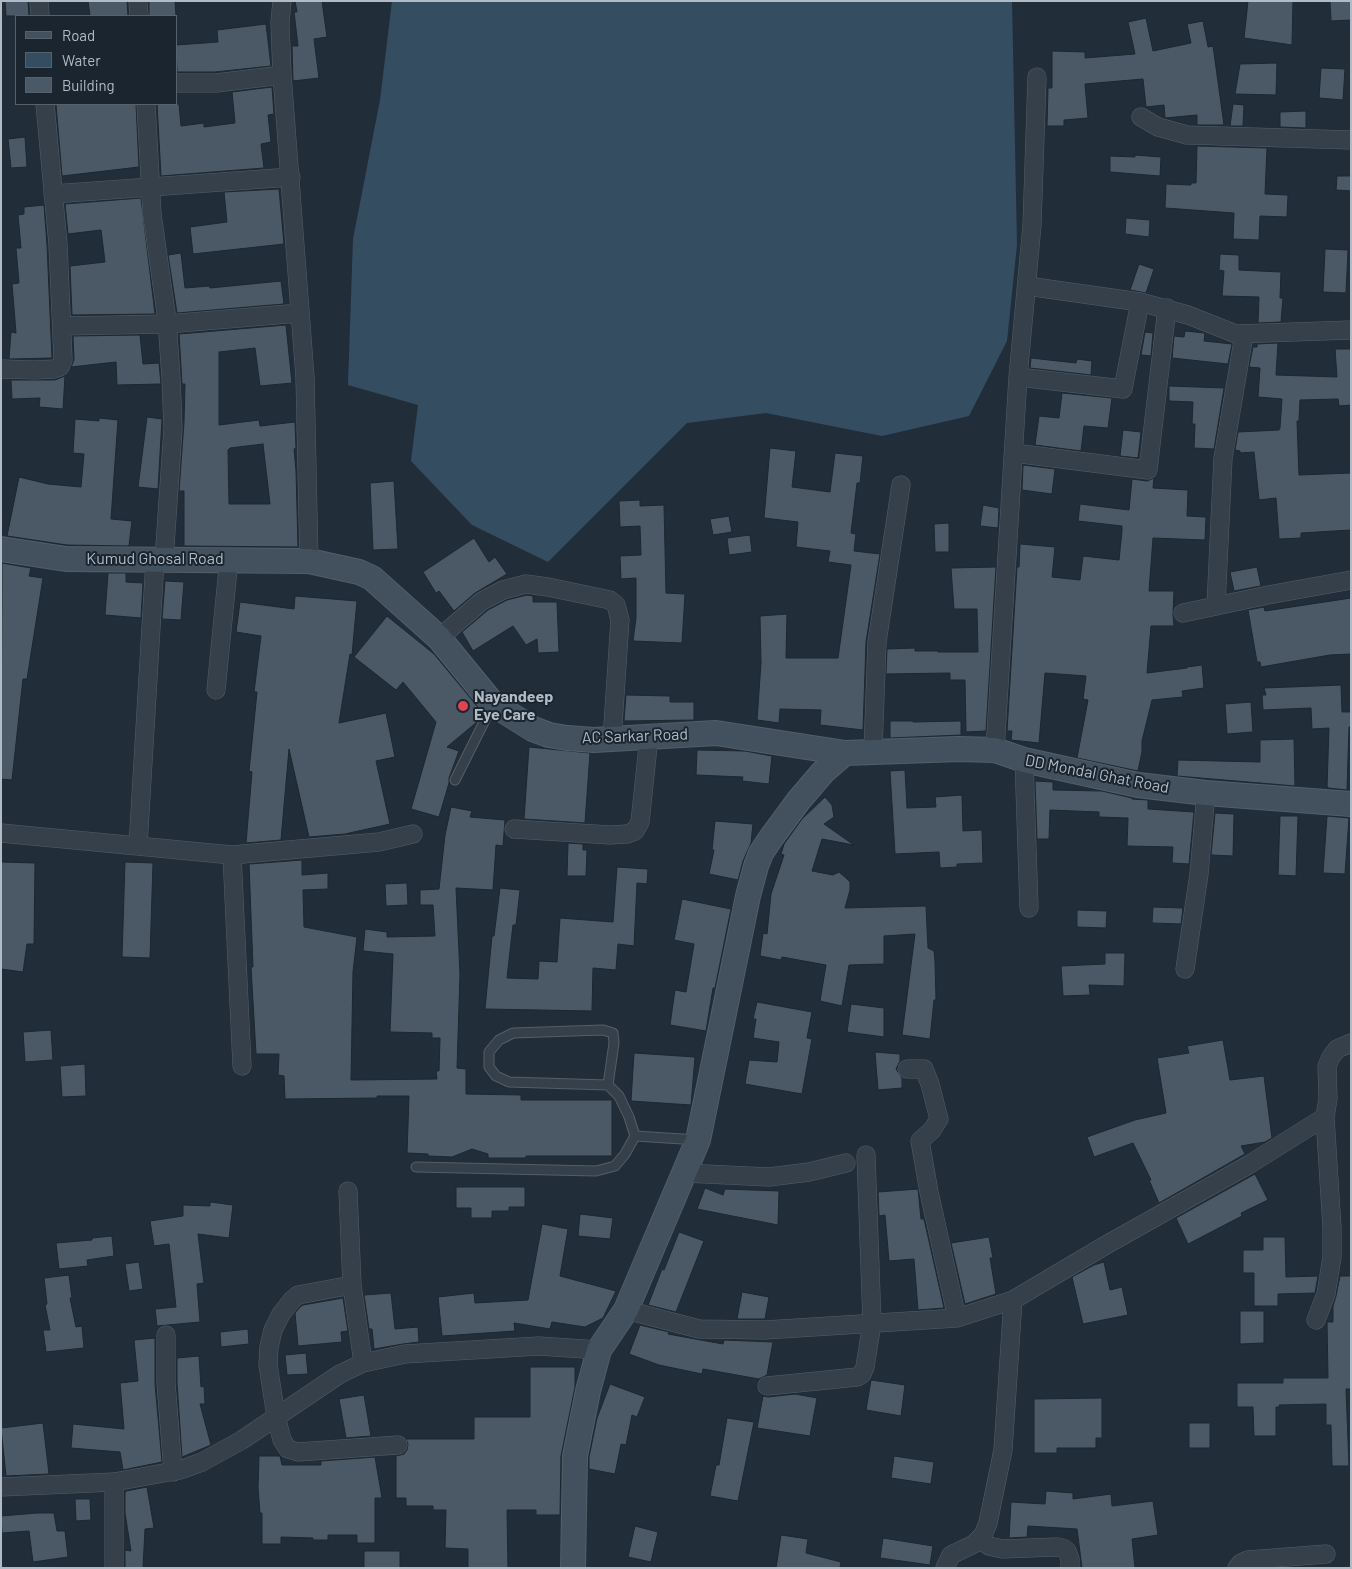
<!DOCTYPE html>
<style>
body{margin:0}
#map{position:relative;width:1352px;height:1569px;overflow:hidden;background:#212e3a;font-family:Barlow,sans-serif}
canvas{display:block}
.frame{position:absolute;inset:0;border:2px solid #b0bbc6;pointer-events:none}
.legend{position:absolute;left:15px;top:15px;width:162px;height:90px;box-sizing:border-box;background:#1a252f;border:1px solid #56616b;margin:0;padding:6px 9px;list-style:none;font-size:15px;color:#b0bbc6}
.legend li{display:flex;align-items:center;gap:10px;height:25px}
.legend b{width:25px;border:1px solid #56616b}
</style>
<div id="map">
<canvas width="1352" height="1569"></canvas>
<div class="frame"></div>
<ul class="legend">
<li><b style="height:6px;background:#43505d"></b>Road</li>
<li><b style="height:14px;background:#354d61"></b>Water</li>
<li><b style="height:14px;background:#4a5965"></b>Building</li>
</ul>
</div>
<script>
const g = document.querySelector('canvas').getContext('2d');
g.lineJoin = 'round';
function fillPath(path, color) { g.fillStyle = color; g.fill(path, 'evenodd'); }
const shape = rows => new Path2D(rows.map(r => 'M' + r).join(''));
function trace(path, color, width, dash) { g.strokeStyle = color; g.lineWidth = width; g.lineCap = dash ? 'butt' : 'round'; g.setLineDash(dash || []); g.stroke(path); }
function drawText(font, color, halo, rows, align = 'center') {
  g.font = font + ' Barlow,sans-serif'; g.lineWidth = 4; g.setLineDash([]); g.textBaseline = 'middle'; g.strokeStyle = halo; g.fillStyle = color; for (const [text, x, y, turn = 0] of rows) {
    g.save(); g.translate(x, y); g.rotate((+turn || 0) * Math.PI / 180); g.textAlign = isNaN(turn) ? turn : align; if (halo) g.strokeText(text, 0, 0); g.fillText(text, 0, 0); g.restore();
  }
}
fillPath(shape([
 [392,1,1012,1,1017,245,1007,341,969,416,882,436,766,413,687,423,548,562,472,525,411,461,418,405,348,385,353,239,380,100]
]), '#354d61');
const building = shape([
 [5,1,28,1,29,16,6,16,5,1],
 [88,1,127,1,128,16,90,16,88,1],
 [149,1,175,1,176,16,149,16,149,1],
 [295,1,322,1,327,37,314,39,319,78,293,81,292,46,298,46,294,12,297,12,295,1],
 [1248,1,1293,1,1292,45,1244,38,1248,1],
 [1330,1,1351,1,1351,20,1331,21,1330,1],
 [1146,18,1153,51,1191,43,1187,24,1203,21,1208,47,1213,46,1224,125,1197,125,1197,115,1165,118,1164,105,1146,107,1143,79,1085,84,1088,118,1064,120,1064,126,1047,126,1048,88,1052,88,1052,51,1085,52,1085,58,1135,54,1128,22,1146,18],
 [266,24,271,66,215,72,177,72,176,45,218,42,217,30,266,24],
 [1277,63,1276,95,1235,94,1240,64,1277,63],
 [1321,68,1345,69,1343,100,1319,98,1321,68],
 [272,87,274,114,268,115,271,142,261,144,264,168,161,176,157,104,179,104,181,126,204,123,204,127,235,123,232,92,272,87],
 [56,104,136,104,139,167,62,176,56,104],
 [1233,104,1244,105,1243,126,1230,126,1233,104],
 [1306,111,1306,128,1280,127,1280,112,1306,111],
 [25,137,27,167,11,168,8,139,25,137],
 [1197,146,1267,148,1265,194,1288,195,1287,217,1260,216,1259,240,1233,239,1234,213,1165,208,1166,184,1191,185,1191,183,1196,183,1197,146],
 [1135,155,1161,157,1160,176,1110,172,1110,156,1135,157,1135,155],
 [1337,176,1351,176,1351,191,1336,190,1337,176],
 [279,189,284,244,193,254,190,227,227,222,224,192,279,189],
 [141,198,155,314,72,315,70,266,105,262,101,230,68,234,65,204,141,198],
 [44,205,47,245,52,358,9,359,11,332,16,333,12,284,19,283,16,248,21,248,18,215,24,214,24,207,44,205],
 [1126,218,1150,220,1149,237,1125,234,1126,218],
 [1325,249,1348,250,1346,293,1323,292,1325,249],
 [181,253,185,288,209,286,210,288,281,281,284,304,177,313,168,255,181,253],
 [1220,254,1239,255,1239,270,1281,272,1280,298,1283,298,1281,322,1258,323,1259,297,1222,296,1224,271,1219,270,1220,254],
 [1139,264,1154,269,1146,293,1130,290,1139,264],
 [286,325,292,383,260,386,255,348,219,352,219,425,259,420,260,426,295,422,296,448,294,449,296,471,298,547,184,546,184,491,179,491,184,422,185,384,182,384,179,334,286,325],
 [263,444,270,504,229,504,228,450,230,448,263,444],
 [1185,331,1205,333,1204,341,1232,344,1228,364,1172,358,1174,336,1184,337,1185,331],
 [1145,332,1153,333,1151,356,1141,355,1145,332],
 [140,335,143,364,159,363,161,384,117,385,116,362,71,367,74,360,73,336,140,335],
 [1278,343,1276,375,1337,377,1335,349,1351,349,1351,405,1339,406,1338,399,1300,400,1299,421,1297,421,1299,475,1351,473,1351,530,1301,533,1301,538,1279,539,1276,498,1259,500,1254,452,1240,453,1240,451,1235,450,1238,432,1279,430,1280,428,1282,399,1258,397,1260,368,1249,367,1253,347,1257,347,1257,344,1278,343],
 [1031,358,1076,363,1077,359,1092,361,1091,375,1030,368,1031,358],
 [65,376,63,409,39,407,40,398,12,399,11,380,55,380,65,376],
 [1169,386,1224,388,1214,449,1194,448,1195,424,1192,424,1193,402,1169,401,1169,386],
 [1062,393,1112,398,1108,428,1084,426,1081,451,1035,445,1039,416,1059,418,1062,393],
 [147,417,162,419,158,489,138,487,147,417],
 [99,418,118,420,111,519,132,521,129,546,67,545,7,536,19,477,48,484,81,487,84,454,73,453,75,419,99,421,99,418],
 [1123,430,1141,432,1138,458,1120,456,1123,430],
 [770,448,796,451,792,487,830,492,835,453,863,456,860,483,857,483,851,533,856,534,854,551,880,554,866,642,863,730,820,725,821,710,780,709,779,723,757,720,761,663,760,616,787,614,786,658,838,658,851,565,828,562,830,551,796,547,798,522,764,518,770,448],
 [1023,465,1055,469,1052,494,1022,490,1023,465],
 [1154,478,1153,488,1188,490,1187,516,1206,517,1205,540,1153,538,1149,591,1174,591,1173,615,1174,626,1151,626,1147,673,1187,668,1187,667,1202,665,1204,688,1182,691,1183,697,1152,700,1142,741,1142,752,1138,771,1077,758,1088,700,1083,699,1086,676,1045,673,1039,743,1011,740,1012,731,1007,731,1017,567,1019,567,1020,544,1055,547,1052,577,1080,580,1083,556,1119,560,1122,531,1122,526,1078,521,1080,504,1129,510,1132,479,1147,481,1154,478],
 [394,481,398,549,373,550,370,483,394,481],
 [640,500,640,506,664,505,666,593,685,594,682,643,633,641,636,618,636,578,621,579,620,556,641,555,640,526,620,527,619,501,640,500],
 [983,505,999,508,998,528,980,526,983,505],
 [729,516,732,532,713,535,710,519,729,516],
 [949,523,949,552,935,552,934,524,949,523],
 [750,535,752,552,729,555,727,538,750,535],
 [474,538,489,562,495,557,507,574,475,593,454,611,439,591,436,593,423,572,474,538],
 [2,563,31,568,29,576,43,578,27,679,23,679,12,780,1,779,2,563],
 [996,567,986,731,966,732,965,680,950,680,950,673,886,674,887,649,915,648,915,651,938,651,938,652,978,652,977,609,954,609,951,568,996,567],
 [1257,567,1261,586,1234,591,1230,572,1257,567],
 [108,573,126,573,126,582,143,583,141,618,105,615,108,573],
 [165,581,184,582,181,620,162,619,165,581],
 [527,595,533,596,533,602,557,602,559,652,538,653,537,639,526,645,513,626,473,651,462,632,488,610,507,600,527,595],
 [295,596,357,601,352,655,350,654,339,723,386,713,395,757,376,761,390,824,345,834,309,837,289,749,281,840,246,843,252,772,249,771,257,692,254,692,261,636,236,632,240,602,294,609,295,596],
 [1351,598,1351,654,1330,655,1261,667,1260,662,1257,662,1248,610,1264,607,1265,611,1351,598],
 [387,616,434,654,482,712,477,722,447,747,459,751,449,778,449,783,439,817,411,809,436,722,403,682,396,690,354,657,387,616],
 [1341,685,1342,712,1351,712,1351,727,1349,727,1347,790,1328,788,1328,787,1327,787,1329,728,1312,729,1311,708,1263,710,1262,695,1266,695,1264,688,1341,685],
 [626,695,670,696,670,702,694,702,694,720,624,721,626,695],
 [1251,702,1253,732,1227,734,1225,704,1251,702],
 [890,721,913,721,913,722,961,721,961,735,890,738,890,721],
 [1294,739,1295,786,1177,776,1178,760,1260,762,1260,740,1294,739],
 [529,747,590,753,585,823,524,819,529,747],
 [697,750,745,751,772,756,769,784,742,781,743,777,696,775,697,750],
 [905,770,907,808,936,807,935,797,962,795,963,831,982,830,983,863,957,864,957,867,940,868,939,852,895,854,890,771,905,770],
 [1035,781,1053,782,1053,790,1102,791,1132,798,1132,799,1148,800,1148,809,1194,812,1189,864,1172,863,1173,847,1127,846,1128,818,1099,817,1099,812,1050,810,1049,839,1037,839,1035,781],
 [825,797,832,805,834,817,824,824,854,845,822,839,812,871,833,875,839,872,846,878,850,882,850,890,845,908,926,906,928,948,934,951,935,961,936,1000,934,1000,930,1039,902,1035,915,934,884,936,884,964,849,965,842,1006,820,1001,826,965,782,957,781,960,760,956,763,933,767,934,771,894,784,855,781,854,784,844,802,819,825,797],
 [451,807,472,811,470,817,505,820,503,846,496,845,493,890,456,888,460,974,457,1068,466,1069,466,1094,521,1095,521,1100,612,1100,612,1156,526,1156,526,1158,488,1158,488,1154,472,1149,452,1157,428,1156,428,1154,407,1153,409,1096,377,1096,377,1098,285,1099,284,1076,278,1075,279,1054,256,1054,251,967,253,967,249,864,302,860,302,875,328,873,328,889,303,890,304,927,357,937,353,972,351,1080,437,1079,436,1071,439,1071,440,1038,432,1038,432,1033,390,1032,393,954,363,951,365,929,387,932,387,937,435,936,433,905,420,905,420,890,439,889,445,835,451,807],
 [1215,813,1234,814,1233,856,1211,855,1215,813],
 [1280,816,1298,816,1296,876,1278,875,1280,816],
 [1327,816,1349,818,1345,874,1323,873,1327,816],
 [715,821,753,824,751,843,743,861,738,880,709,874,714,850,712,850,715,821],
 [568,843,583,844,583,850,587,850,586,876,567,876,568,843],
 [1,862,35,863,34,944,27,944,23,972,1,969,1,862],
 [125,862,153,863,150,958,122,957,125,862],
 [617,867,648,869,647,884,637,883,634,946,618,944,616,970,593,968,592,1011,485,1009,492,936,494,936,500,888,520,890,516,925,513,925,507,978,538,979,539,961,557,962,560,918,613,922,617,867],
 [407,883,408,905,386,906,385,884,407,883],
 [682,899,731,909,715,988,713,988,706,1031,670,1025,675,990,686,992,694,944,674,940,682,899],
 [1153,907,1183,908,1181,924,1152,923,1153,907],
 [1077,910,1107,911,1106,928,1077,927,1077,910],
 [1105,953,1125,953,1124,986,1089,985,1090,995,1063,996,1061,966,1105,964,1105,953],
 [757,1002,812,1012,807,1038,812,1039,802,1094,745,1084,749,1060,777,1062,779,1042,753,1038,756,1019,753,1019,757,1002],
 [851,1004,884,1008,884,1037,847,1032,851,1004],
 [51,1030,53,1060,25,1062,23,1032,51,1030],
 [1223,1040,1230,1080,1264,1076,1272,1138,1265,1142,1241,1146,1245,1154,1159,1203,1149,1180,1151,1180,1133,1143,1094,1157,1087,1137,1135,1120,1166,1113,1157,1058,1189,1053,1187,1046,1223,1040],
 [875,1052,900,1054,900,1061,896,1069,902,1078,902,1088,878,1090,875,1052],
 [634,1053,695,1057,691,1105,631,1101,634,1053],
 [85,1064,86,1096,62,1097,60,1066,85,1064],
 [1255,1174,1268,1200,1241,1213,1242,1216,1188,1244,1176,1218,1255,1174],
 [456,1187,525,1187,525,1207,509,1207,509,1211,492,1211,492,1218,471,1218,471,1208,456,1208,456,1187],
 [705,1188,723,1195,725,1189,779,1191,778,1225,697,1209,705,1188],
 [918,1189,921,1219,924,1219,944,1308,918,1310,914,1259,889,1261,885,1215,879,1216,878,1192,918,1189],
 [210,1202,233,1205,229,1238,198,1234,204,1283,197,1284,200,1322,157,1326,155,1309,176,1307,169,1244,154,1246,150,1221,183,1216,183,1205,210,1206,210,1202],
 [580,1214,613,1218,610,1239,578,1236,580,1214],
 [542,1224,568,1229,560,1276,616,1291,603,1318,585,1327,552,1322,550,1329,514,1323,515,1331,442,1336,438,1297,474,1293,475,1303,528,1300,542,1224],
 [679,1232,704,1241,676,1312,648,1305,662,1269,664,1270,679,1232],
 [112,1236,114,1256,87,1260,88,1266,59,1269,56,1243,92,1240,92,1238,112,1236],
 [989,1237,993,1258,990,1258,996,1294,965,1304,951,1243,989,1237],
 [1263,1237,1285,1237,1286,1277,1318,1276,1315,1293,1278,1294,1278,1306,1254,1306,1254,1273,1243,1273,1243,1250,1263,1250,1263,1237],
 [139,1262,143,1289,129,1291,125,1264,139,1262],
 [1104,1262,1110,1290,1122,1287,1128,1315,1083,1324,1072,1277,1094,1265,1104,1262],
 [69,1275,72,1298,70,1298,76,1327,82,1326,84,1348,46,1352,43,1330,50,1330,45,1305,47,1304,44,1278,69,1275],
 [1340,1276,1351,1276,1351,1389,1346,1389,1349,1466,1332,1466,1331,1425,1326,1425,1326,1404,1279,1405,1280,1407,1276,1407,1276,1436,1254,1436,1253,1407,1237,1407,1237,1383,1283,1383,1283,1378,1328,1378,1327,1322,1333,1322,1333,1306,1336,1296,1340,1276],
 [742,1292,769,1297,765,1319,737,1319,742,1292],
 [391,1293,395,1329,418,1327,419,1342,403,1344,374,1349,372,1329,369,1329,364,1295,391,1293],
 [343,1298,348,1331,341,1332,342,1342,298,1346,295,1313,300,1307,303,1305,343,1298],
 [1240,1311,1264,1311,1264,1343,1240,1344,1240,1311],
 [640,1325,669,1332,668,1334,723,1344,724,1340,773,1342,767,1375,759,1379,703,1369,702,1374,659,1365,629,1354,640,1325],
 [248,1329,249,1344,221,1347,220,1332,248,1329],
 [155,1338,155,1384,162,1462,123,1470,120,1452,71,1448,73,1424,124,1429,120,1383,138,1381,134,1340,155,1338],
 [306,1353,308,1374,287,1375,285,1355,306,1353],
 [199,1356,201,1387,204,1386,205,1404,200,1404,211,1445,182,1457,177,1383,177,1358,199,1356],
 [530,1367,575,1367,575,1387,561,1456,560,1515,536,1515,536,1510,507,1510,508,1568,468,1568,468,1549,445,1548,446,1510,433,1510,433,1506,406,1506,406,1498,396,1498,396,1456,404,1454,407,1450,408,1444,406,1439,474,1439,474,1417,530,1417,530,1367],
 [871,1380,905,1385,901,1416,866,1410,871,1380],
 [610,1384,645,1397,637,1417,632,1415,626,1445,621,1444,615,1474,589,1469,589,1457,597,1418,610,1384],
 [795,1394,817,1398,810,1436,757,1428,763,1396,768,1397,795,1394],
 [364,1395,371,1436,346,1438,339,1399,364,1395],
 [1102,1398,1102,1438,1096,1438,1096,1448,1057,1448,1057,1453,1034,1453,1034,1399,1102,1398],
 [727,1418,754,1422,738,1501,710,1496,716,1465,719,1465,727,1418],
 [43,1423,49,1474,6,1476,1,1428,43,1423],
 [1189,1423,1210,1423,1210,1448,1189,1448,1189,1423],
 [259,1456,280,1456,282,1465,321,1465,321,1461,375,1457,382,1498,375,1498,375,1543,357,1543,357,1535,328,1535,328,1540,313,1540,313,1538,281,1537,281,1544,262,1544,262,1513,260,1513,258,1488,259,1456],
 [894,1456,934,1462,931,1484,891,1478,894,1456],
 [147,1487,154,1528,145,1529,143,1568,125,1568,125,1550,131,1551,125,1513,125,1493,126,1491,147,1487],
 [1046,1491,1073,1493,1073,1499,1111,1494,1112,1506,1153,1501,1158,1535,1132,1539,1135,1568,1082,1568,1077,1529,1028,1526,1027,1537,1009,1538,1011,1502,1045,1504,1046,1491],
 [75,1499,90,1499,91,1520,76,1521,75,1499],
 [37,1513,54,1513,57,1531,65,1531,68,1557,33,1562,29,1531,2,1533,1,1516,37,1513],
 [635,1526,658,1532,651,1562,628,1557,635,1526],
 [781,1535,808,1539,806,1553,841,1562,840,1568,776,1568,781,1535],
 [883,1538,933,1546,930,1565,880,1558,883,1538],
 [364,1551,400,1551,400,1568,364,1568,364,1551]
]);
fillPath(building, '#4a5965');
trace(building, '#1c2731', 1);
const lane = shape([
 [455,780,493,704],
 [608,1085,614,1043,613,1033,603,1030,513,1033,499,1040,489,1052,489,1067,496,1076,509,1082,608,1085,619,1096,629,1117,635,1136],
 [416,1167,596,1171,615,1166,625,1154,635,1136,698,1140]
]);
const street = shape([
 [39,1,40,16],
 [138,1,139,16],
 [282,1,280,22,282,75,305,377,309,561],
 [176,83,216,83,282,75],
 [146,104,152,214,167,320,171,378,173,429,164,560],
 [1141,117,1158,127,1187,135,1351,140],
 [53,194,291,177],
 [1027,286,1140,302,1188,315,1236,334,1351,330],
 [62,326,167,324,300,313],
 [1,369,35,370,54,369,60,367,63,360,58,244,45,104],
 [1018,377,1123,389,1140,302],
 [1014,453,1148,470,1167,308],
 [1216,606,1223,458,1244,335],
 [1183,613,1268,595,1351,580],
 [439,638,482,601,503,590,526,584,548,587,610,600,616,605,620,620,612,739],
 [216,690,229,559],
 [995,750,1018,377,1032,225,1037,77],
 [873,751,877,642,901,485],
 [1024,760,1029,908],
 [514,829,610,835,627,834,635,831,640,822,649,737],
 [1,833,232,855,379,842,413,834],
 [138,846,155,560],
 [232,855,242,1066],
 [1185,969,1199,874,1206,793],
 [907,1069,924,1069,930,1084,939,1119,932,1130,920,1141,929,1192,957,1318],
 [684,1173,769,1177,809,1172,846,1163],
 [348,1191,352,1285,298,1295,292,1300,281,1314,273,1330,269,1347,268,1365,276,1416,282,1440,288,1449,298,1452,398,1445],
 [352,1285,363,1363],
 [626,1310,699,1329,765,1330,957,1318,1013,1300,1106,1245,1250,1164,1325,1117,1328,1099,1327,1066,1331,1057,1337,1049,1351,1043],
 [1316,1320,1326,1294,1332,1257,1332,1228,1325,1117],
 [166,1335,166,1383,173,1472],
 [767,1386,857,1377,862,1374,865,1367,872,1323,866,1155],
 [114,1482,114,1568],
 [1,1487,114,1482,180,1470,202,1462,242,1440,340,1374,363,1363,405,1354,539,1346,599,1350],
 [979,1539,989,1546,1002,1549,1057,1547,1063,1548,1067,1551,1070,1559,1070,1568],
 [945,1568,951,1555,974,1544,983,1535,988,1523,1003,1450,1013,1300],
 [1237,1568,1241,1563,1248,1560,1326,1554]
]);
const secondary = shape([
 [1,549,66,559,309,561,359,572,372,578,439,638,493,704,533,729,549,735,567,738,594,740,716,733,845,753,959,749,995,750,1024,760,1138,785,1206,793,1351,804],
 [573,1568,575,1456,588,1391,599,1350,626,1310,698,1140,748,896,756,866,761,853,771,838,799,800,823,772,845,753]
]);
trace(lane, '#535e68', 11);
trace(street, '#535e68', 19);
trace(secondary, '#535e68', 26);
trace(lane, '#35404a', 9);
trace(street, '#35404a', 18);
trace(secondary, '#43505d', 24);
for (const [x, y, r, color] of [
 [463,706,6,"#e0444e"]
]) { const dot = new Path2D(); dot.arc(x, y, r, 0, 2 * Math.PI); g.fillStyle = color; g.fill(dot); trace(dot, '#1a252f', 2); }
drawText('16px', '#b0bbc6', '#1a252f', [
 ["Kumud Ghosal Road",155,559],
 ["AC Sarkar Road",635,736,-2],
 ["DD Mondal Ghat Road",1097,774,11]
]);
drawText('bold 16px', '#b0bbc6', '#1a252f', [
 ["Nayandeep",474,697],
 ["Eye Care",474,715]
], 'left');
</script>
